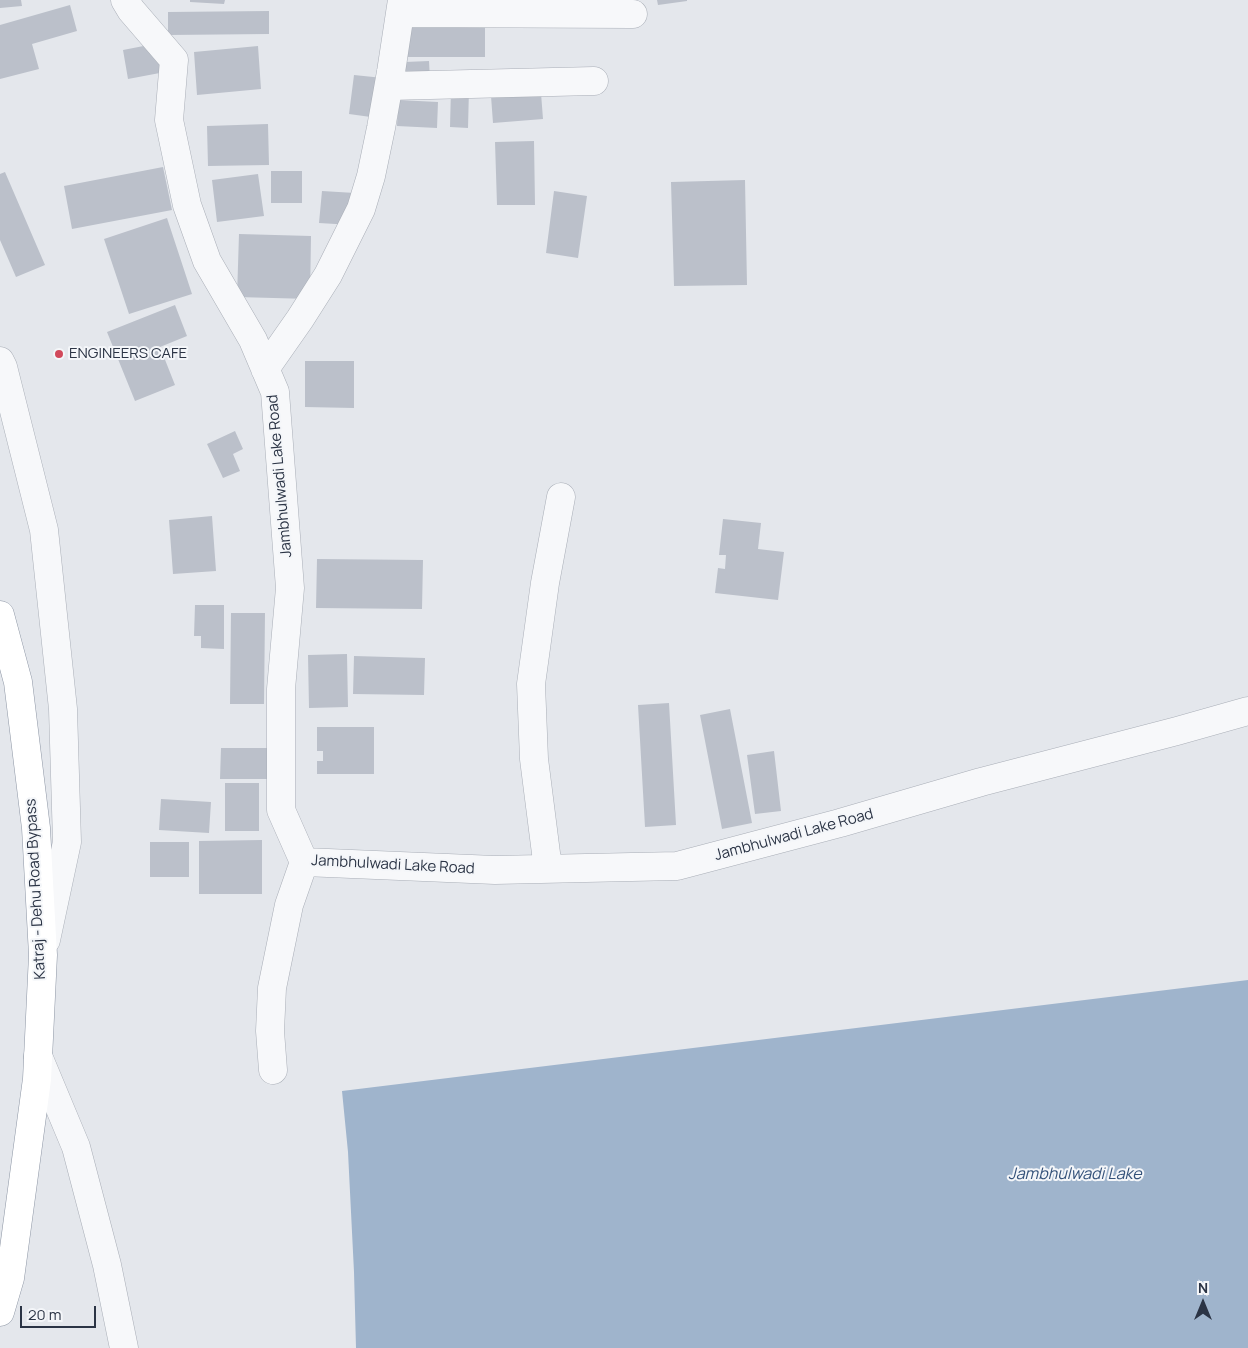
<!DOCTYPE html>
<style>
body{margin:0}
#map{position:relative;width:1248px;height:1348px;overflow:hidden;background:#e4e7ec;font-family:Manrope,sans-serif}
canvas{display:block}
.north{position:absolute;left:1178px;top:1278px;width:50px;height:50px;-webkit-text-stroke:4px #f4f6f9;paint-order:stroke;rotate:0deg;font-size:14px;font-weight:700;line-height:20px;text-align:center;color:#2b3445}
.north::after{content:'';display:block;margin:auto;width:18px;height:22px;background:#2b3445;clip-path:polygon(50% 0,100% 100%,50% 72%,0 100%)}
.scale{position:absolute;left:20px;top:1306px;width:76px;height:22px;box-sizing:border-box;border:2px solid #2b3445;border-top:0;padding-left:6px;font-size:15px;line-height:18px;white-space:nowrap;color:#2b3445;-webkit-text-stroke:4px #f4f6f9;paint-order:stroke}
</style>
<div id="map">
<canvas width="1248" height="1348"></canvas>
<div class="north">N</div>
<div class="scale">20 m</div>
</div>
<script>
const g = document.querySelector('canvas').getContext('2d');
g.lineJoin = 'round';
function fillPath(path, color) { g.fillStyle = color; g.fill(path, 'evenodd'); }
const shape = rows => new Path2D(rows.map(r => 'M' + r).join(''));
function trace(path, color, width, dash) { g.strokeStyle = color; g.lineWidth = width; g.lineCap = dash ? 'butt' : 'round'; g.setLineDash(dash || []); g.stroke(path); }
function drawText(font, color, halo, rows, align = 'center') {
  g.font = font + ' Manrope,sans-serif'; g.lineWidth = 4; g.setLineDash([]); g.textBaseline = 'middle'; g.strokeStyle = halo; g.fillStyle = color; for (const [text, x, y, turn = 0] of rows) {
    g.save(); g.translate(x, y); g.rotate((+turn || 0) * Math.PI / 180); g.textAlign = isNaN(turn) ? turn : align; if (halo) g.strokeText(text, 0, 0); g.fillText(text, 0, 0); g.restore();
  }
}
fillPath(shape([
 [1248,980,1248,1348,356,1348,354,1272,348,1152,342,1091]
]), '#9fb4cc');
fillPath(shape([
 [0,0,21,0,22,6,0,8],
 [190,0,225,0,224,4,190,2],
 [657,0,687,0,687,1,658,5],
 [70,5,77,31,32,44,39,69,0,79,0,25],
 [269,11,269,34,168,35,168,12],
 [406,18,485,19,485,57,406,57],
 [159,43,165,72,128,79,123,50],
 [258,46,261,89,197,95,194,52],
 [429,61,430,80,406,81,405,62],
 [354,75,383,78,378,118,349,114],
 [451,88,469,89,468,128,450,127],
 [541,93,543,119,493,123,491,96],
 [398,100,438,102,437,128,397,126],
 [268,124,269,165,208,166,207,126],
 [534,141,535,205,497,205,495,142],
 [163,167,172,210,72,229,64,186],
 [271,171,302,171,302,203,271,203],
 [5,172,45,265,16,277,0,240,0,174],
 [258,174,264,216,217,222,212,180],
 [745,180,747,285,674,286,671,182],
 [322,191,355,193,352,225,319,223],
 [554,191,587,196,578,258,546,253],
 [167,218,192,294,129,314,104,239],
 [239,234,311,236,310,299,237,297],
 [175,305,187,336,160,347,175,385,135,401,107,332],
 [305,361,354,361,354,408,305,407],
 [235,431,243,449,233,454,240,471,223,478,207,444],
 [212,516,216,571,173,574,169,520],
 [723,519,761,523,758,549,784,552,778,600,715,593,718,568,725,569,726,555,719,555],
 [317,559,423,560,422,609,316,608],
 [195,605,224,605,224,649,201,648,201,636,194,636],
 [231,613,265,613,264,704,230,704],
 [347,654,348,707,309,708,308,655],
 [354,656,425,658,424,695,353,694],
 [669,703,676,825,645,827,638,705],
 [730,709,752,823,722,829,700,715],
 [317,727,374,727,374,774,317,774,317,761,323,761,323,751,317,751],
 [221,748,273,748,273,779,220,779],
 [774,751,781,811,755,814,747,755],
 [225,783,259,783,259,831,225,831],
 [161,799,211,802,209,833,159,830],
 [262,840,262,894,199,894,199,841],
 [150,842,189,842,189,877,150,877]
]), '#bbc0ca');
const minor = shape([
 [125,0,131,10,174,60,169,120,187,205,207,261,253,340,275,392,290,588,281,689,281,810,304,862,495,870,677,866,840,823,981,782,1177,731,1248,711],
 [400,13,633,14],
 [389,86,594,81],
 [0,361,3,367,44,530,63,709,67,842,46,940],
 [265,369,300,319,328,275,361,209,371,176,381,128,391,72,402,0],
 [548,869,534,759,531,684,545,583,561,497],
 [38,1056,76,1147,107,1265,124,1348],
 [273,1070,270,1031,272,988,289,905,304,862]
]);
const highway = shape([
 [0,615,18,682,36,828,43,955,37,1079,10,1278,0,1312]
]);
trace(minor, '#a9aeb7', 29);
trace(highway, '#8b94a3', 29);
trace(minor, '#f7f8fa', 28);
trace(highway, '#fff', 28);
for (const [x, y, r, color] of [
 [59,354,5,"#d1495b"]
]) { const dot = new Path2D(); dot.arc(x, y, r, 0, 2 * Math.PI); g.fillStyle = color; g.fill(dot); trace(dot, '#f4f6f9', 2); }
drawText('15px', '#2b3445', '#f4f6f9', [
 ["ENGINEERS CAFE",69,354]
], 'left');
drawText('15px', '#2b3445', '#f4f6f9', [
 ["Jambhulwadi Lake Road",280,476,-95],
 ["Jambhulwadi Lake Road",794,835,-15],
 ["Jambhulwadi Lake Road",393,865,3],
 ["Katraj - Dehu Road Bypass",36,889,-93]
]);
drawText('italic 16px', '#34527a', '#f4f6f9', [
 ["Jambhulwadi Lake",1075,1175]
]);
</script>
